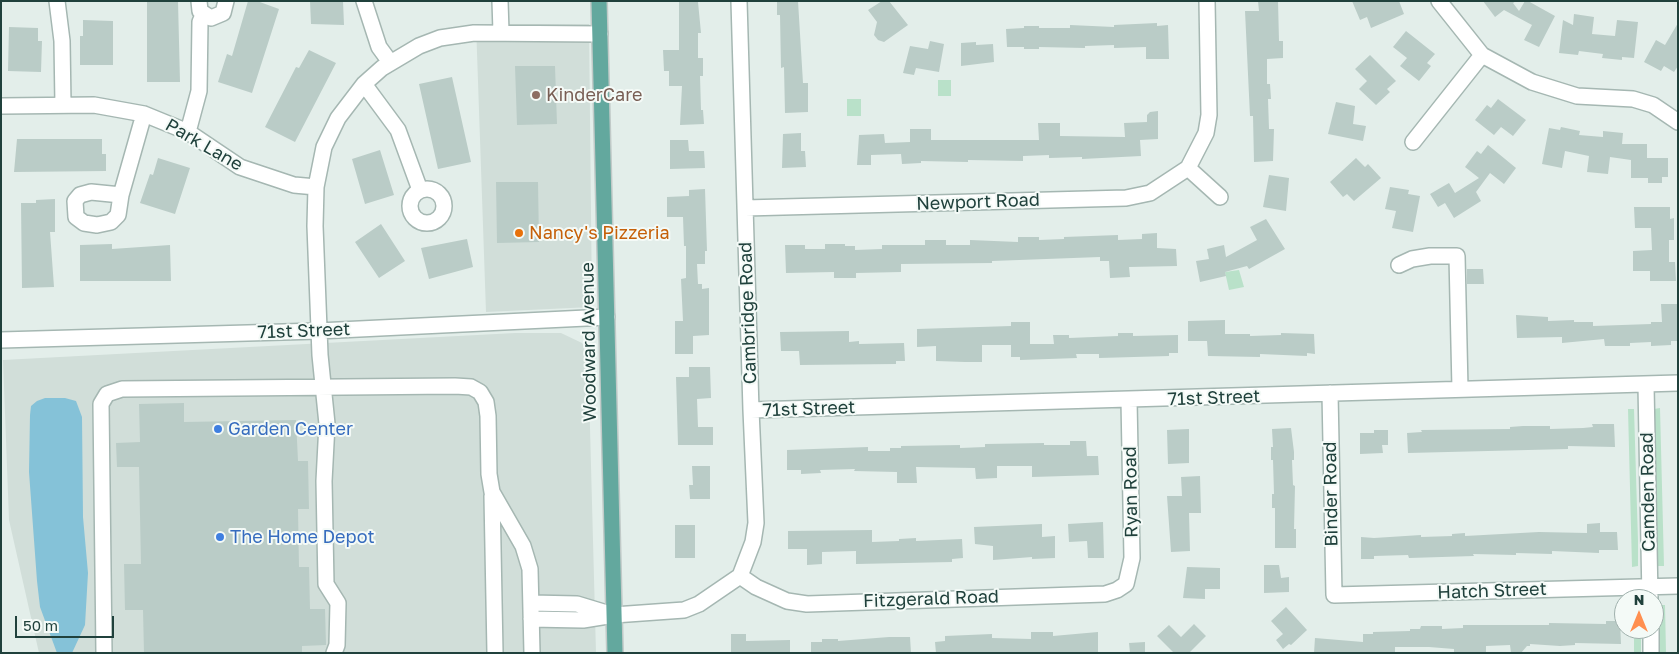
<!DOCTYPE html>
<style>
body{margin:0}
#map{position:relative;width:1679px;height:654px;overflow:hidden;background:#e3eeea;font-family:"Golos Text",sans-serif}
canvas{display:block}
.frame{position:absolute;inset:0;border:2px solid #20413c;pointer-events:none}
.north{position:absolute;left:1614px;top:589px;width:50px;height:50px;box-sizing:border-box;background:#f4faf7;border:1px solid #9fb0ac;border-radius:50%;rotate:0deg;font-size:14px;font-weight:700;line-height:20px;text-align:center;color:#20413c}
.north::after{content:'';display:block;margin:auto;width:18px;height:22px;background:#ff8f50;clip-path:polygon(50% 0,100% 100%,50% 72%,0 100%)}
.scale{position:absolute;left:15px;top:616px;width:99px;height:22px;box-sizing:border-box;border:2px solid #20413c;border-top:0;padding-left:6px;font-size:15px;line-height:18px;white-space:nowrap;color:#20413c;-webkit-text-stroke:4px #f4faf7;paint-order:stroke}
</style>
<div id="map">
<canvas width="1679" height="654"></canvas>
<div class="frame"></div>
<div class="north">N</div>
<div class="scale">50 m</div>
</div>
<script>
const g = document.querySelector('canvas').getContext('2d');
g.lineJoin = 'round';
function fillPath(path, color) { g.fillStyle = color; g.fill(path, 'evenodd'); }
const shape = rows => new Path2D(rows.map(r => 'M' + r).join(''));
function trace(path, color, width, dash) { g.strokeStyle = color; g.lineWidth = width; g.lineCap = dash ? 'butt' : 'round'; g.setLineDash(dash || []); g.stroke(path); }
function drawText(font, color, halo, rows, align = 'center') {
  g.font = font + ' "Golos Text",sans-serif'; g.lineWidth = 4; g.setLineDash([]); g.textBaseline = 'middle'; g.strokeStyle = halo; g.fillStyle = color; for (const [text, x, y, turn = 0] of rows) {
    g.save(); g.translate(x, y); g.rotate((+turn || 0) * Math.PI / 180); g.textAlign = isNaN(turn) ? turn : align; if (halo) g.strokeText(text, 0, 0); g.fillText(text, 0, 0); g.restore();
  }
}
fillPath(shape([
 [476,24,589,24,592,307,486,312],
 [515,333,561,333,582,343,588,353,596,653,39,653,9,520,3,360]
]), '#d1ded9');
fillPath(shape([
 [938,80,951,80,951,96,938,96],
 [847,99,861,99,861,116,847,116],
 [1239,270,1244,287,1229,290,1225,272],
 [1660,408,1664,566,1658,566,1656,529,1654,409],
 [1628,409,1634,409,1638,541,1638,566,1632,567],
 [1659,605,1665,605,1666,653,1659,653],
 [1634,629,1641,629,1641,653,1634,653]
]), '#b9e1c9');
fillPath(shape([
 [45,398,65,398,76,401,82,417,83,517,88,573,85,625,72,653,57,653,40,607,37,581,29,472,30,415,31,406,37,401]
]), '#85c2d8');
fillPath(shape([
 [147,1,178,1,180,82,147,82],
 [248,1,257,1,279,9,252,93,218,82,227,54,232,56],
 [310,1,343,1,344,25,311,24],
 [777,1,798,1,803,83,808,83,808,112,785,113,784,67,781,68,780,15,777,15],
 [882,1,889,1,908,25,884,42,878,40,874,35,877,22,868,10],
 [1258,1,1278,1,1279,41,1283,41,1283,58,1267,59,1267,84,1270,84,1271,99,1268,99,1269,129,1274,129,1273,161,1254,162,1253,116,1250,116,1245,11,1259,11],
 [1352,1,1399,1,1404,14,1371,28,1367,17,1360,20],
 [1483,1,1516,1,1513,3,1519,11,1525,1,1528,1,1555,16,1539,47,1524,40,1532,25,1504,10,1495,17],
 [679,2,698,2,701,33,698,33,698,58,703,58,703,76,700,76,701,110,703,110,704,124,680,125,682,86,669,86,669,71,664,71,663,50,679,50],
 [1574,14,1594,17,1592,34,1615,36,1617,20,1638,22,1634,58,1622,57,1622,60,1602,58,1603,54,1579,51,1578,55,1559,53,1563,20,1573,25],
 [83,20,113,21,113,65,80,65,80,36,83,36],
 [1157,23,1157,26,1168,25,1169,59,1146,59,1146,47,1114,48,1114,45,1085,46,1085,48,1039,47,1039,49,1024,49,1024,47,1007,47,1006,29,1024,28,1024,26,1039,26,1039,28,1070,28,1070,25,1114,27,1114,25],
 [1678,23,1678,66,1674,72,1664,66,1661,71,1644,62,1656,40,1665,45],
 [9,27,38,28,38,41,42,41,41,72,8,71],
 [1406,31,1435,54,1427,63,1431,66,1419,81,1400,66,1407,58,1393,47],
 [930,41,944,44,939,72,916,68,914,75,903,73,910,46,928,49],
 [976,42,976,45,993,44,994,62,961,66,961,43],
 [309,50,336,63,295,142,265,127,296,67,299,68],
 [1370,55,1396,81,1387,89,1390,92,1376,105,1359,89,1367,81,1355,69],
 [515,66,555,66,557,124,517,125],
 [452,77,471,162,438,169,419,84],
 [1498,99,1526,120,1513,136,1501,127,1494,135,1475,120,1487,105,1491,108],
 [1336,102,1355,106,1353,124,1366,126,1363,141,1328,134],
 [1158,111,1158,139,1140,140,1141,156,1082,159,1082,157,1049,158,1049,155,1023,156,1023,161,968,160,968,162,921,161,921,163,902,164,901,154,871,155,871,165,857,165,859,135,884,134,885,143,910,142,910,129,931,129,931,140,1039,140,1038,123,1060,123,1060,136,1125,137,1124,123,1147,122,1147,115,1150,112],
 [1561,127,1580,131,1579,135,1603,137,1603,131,1623,133,1622,144,1647,144,1647,158,1668,158,1668,177,1662,177,1662,183,1648,183,1648,178,1631,178,1631,160,1610,157,1608,174,1587,172,1589,156,1565,151,1562,168,1542,164,1549,128,1560,130],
 [801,133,801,151,805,151,806,167,782,168,783,134],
 [17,139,102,139,102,154,106,154,106,171,14,172],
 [670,140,688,140,689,151,704,151,705,168,670,169],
 [1488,145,1516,168,1504,184,1490,173,1476,192,1481,201,1454,218,1445,203,1438,207,1430,194,1449,183,1455,193,1479,178,1465,167,1477,151,1481,154],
 [380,150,394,195,365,204,352,159],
 [158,158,190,168,175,214,140,203,150,174,153,175],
 [1356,158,1365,167,1368,164,1381,178,1354,201,1347,194,1343,197,1330,182],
 [1269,175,1289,178,1286,211,1263,207],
 [496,182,538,182,539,242,497,243],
 [1390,187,1409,190,1408,194,1420,196,1413,232,1392,228,1396,211,1385,209],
 [705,189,707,251,705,251,705,264,697,264,698,284,702,284,702,289,709,288,709,335,693,336,693,354,675,354,675,321,683,321,681,279,686,278,686,246,684,246,683,217,667,217,667,197,689,196,689,190],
 [55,199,55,232,50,232,54,287,22,288,21,203,36,203,36,200],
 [1634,207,1670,207,1670,219,1674,218,1674,240,1669,240,1669,262,1675,262,1676,281,1650,281,1650,271,1633,271,1633,251,1652,250,1651,228,1635,228],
 [1266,219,1285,249,1249,269,1247,266,1225,272,1226,276,1200,282,1196,261,1209,259,1207,249,1224,245,1226,257,1257,240,1250,227],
 [381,224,405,261,379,278,355,242],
 [1157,233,1157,248,1176,249,1177,266,1129,267,1130,277,1110,278,1109,261,1100,261,1100,257,992,261,992,263,901,264,901,272,856,273,856,278,834,278,834,272,786,273,785,245,805,245,805,249,825,249,825,244,845,244,845,246,855,246,855,250,882,249,882,245,925,245,925,240,946,240,946,245,970,245,970,240,1018,242,1018,237,1039,237,1039,240,1064,239,1064,237,1118,235,1118,240,1142,239,1142,234],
 [467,239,473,267,429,279,421,248],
 [112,244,112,249,170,245,171,281,80,281,80,245],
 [1467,269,1483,269,1484,284,1467,284],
 [1661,304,1678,304,1678,341,1671,341,1671,345,1651,346,1651,342,1630,343,1630,346,1605,346,1604,339,1562,343,1562,337,1517,338,1516,315,1548,317,1548,321,1574,320,1574,322,1593,322,1593,326,1651,324,1651,322,1662,322],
 [1225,320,1225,334,1250,334,1250,336,1281,335,1281,333,1314,334,1315,354,1307,353,1307,356,1260,354,1260,357,1208,356,1207,341,1188,341,1188,321],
 [1011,322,1030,322,1030,344,1054,344,1053,335,1069,335,1069,338,1118,336,1118,333,1133,333,1133,336,1178,335,1178,353,1169,353,1169,356,1099,358,1099,354,1076,354,1077,358,1020,360,1020,357,1011,357,1011,345,982,345,982,362,965,362,936,361,936,346,917,347,917,329,1011,326],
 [849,331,849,342,859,341,859,344,904,343,905,361,896,361,896,364,800,365,799,351,781,351,780,332],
 [689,367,710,367,711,398,697,399,698,427,713,427,713,445,678,445,676,377,689,377],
 [184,403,184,422,296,420,298,461,308,461,309,509,298,509,299,567,309,567,310,609,325,609,326,645,302,646,302,653,144,653,143,610,125,610,124,564,141,564,139,467,117,467,116,443,140,442,139,404],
 [1592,424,1614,424,1615,447,1568,446,1568,449,1408,453,1407,433,1422,432,1421,430,1510,429,1510,427,1523,426,1550,426,1550,429,1583,428,1593,427],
 [1291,428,1294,452,1294,460,1292,460,1293,485,1295,486,1294,529,1296,529,1296,548,1275,548,1275,508,1272,508,1272,494,1274,494,1273,460,1271,460,1271,447,1273,447,1272,429],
 [1189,429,1189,463,1168,464,1167,430],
 [1374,430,1388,430,1388,445,1382,445,1383,453,1360,454,1360,433,1374,433],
 [1070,441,1086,441,1087,456,1098,456,1099,475,1032,477,1032,466,997,466,997,478,976,479,975,468,916,467,917,483,897,483,897,472,854,471,855,469,820,470,821,473,801,474,801,470,787,470,787,450,868,447,868,451,890,451,890,448,901,448,901,446,960,445,960,448,985,447,985,444,1044,443,1044,445,1070,445],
 [692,466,710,466,710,499,690,499,689,485,693,485],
 [1200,476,1201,513,1189,513,1190,551,1171,552,1167,496,1182,496,1181,477],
 [1103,522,1104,558,1088,558,1087,541,1069,542,1068,524],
 [1600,523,1600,532,1617,532,1618,550,1599,550,1599,553,1552,551,1552,554,1516,553,1516,555,1473,554,1474,556,1409,558,1408,555,1374,556,1374,559,1361,559,1361,537,1374,538,1421,535,1421,537,1452,536,1452,534,1465,533,1465,536,1539,532,1587,533,1587,524],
 [1042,524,1042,537,1055,536,1055,558,1032,559,1032,557,993,560,993,546,975,544,974,527],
 [675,525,695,525,695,558,675,558],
 [872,530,872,542,899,541,899,539,916,538,916,541,962,539,963,558,952,559,952,562,856,564,856,551,822,552,822,564,807,565,807,549,788,549,788,531],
 [1264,565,1279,565,1281,578,1289,577,1289,592,1264,593],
 [1187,567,1220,568,1220,589,1205,589,1205,599,1183,598],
 [1286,607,1307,630,1291,645,1289,644,1283,649,1276,640,1283,634,1271,621],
 [1606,621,1620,621,1621,644,1575,643,1575,645,1560,646,1530,644,1530,646,1527,646,1521,653,1511,653,1510,645,1486,646,1486,653,1454,653,1454,649,1429,647,1395,647,1395,653,1314,653,1315,638,1363,642,1363,634,1373,634,1373,632,1410,631,1410,629,1420,629,1421,626,1442,626,1442,629,1463,628,1463,625,1549,625,1549,623,1606,624],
 [1194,624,1206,636,1189,653,1174,653,1157,636,1169,625,1181,637],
 [1031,632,1053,632,1053,636,1098,632,1098,653,936,653,935,642,945,641,945,636,992,634,992,638,1031,639],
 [731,634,746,634,746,641,790,640,790,653,731,653],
 [889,637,910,637,911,653,811,653,811,642,822,642,822,639,838,639,838,641],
 [1145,642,1145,653,1130,653,1129,643]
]), '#baccc7');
const minor = shape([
 [57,1,62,41,63,105],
 [199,1,200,11,211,18,223,13,226,1],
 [364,1,379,47,390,62],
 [500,1,501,32],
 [1439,1,1482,55,1532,82,1577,96,1633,99,1653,105,1678,122],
 [364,84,398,130,420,190],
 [2,106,94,105,144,114,188,132,240,167,294,185,316,187],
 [188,132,199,91,200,22,203,15],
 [1413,142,1482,55],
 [1188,168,1220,197],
 '410 206a17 17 0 1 1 34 0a17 17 0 1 1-34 0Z',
 [121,195,118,215,111,222,97,225,84,223,76,217,75,201,80,195,91,192,121,195,144,114],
 [745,208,1126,198,1150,193,1188,168,1206,133,1209,115,1207,1],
 [1399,265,1412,259,1430,256,1457,256,1460,389],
 [1,340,318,331,607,317],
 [1646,385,1650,599],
 [1330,393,1334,595,1678,586],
 [751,410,1678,383],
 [492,496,495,653],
 [740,576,756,587,787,601,807,604,1105,594,1117,590,1126,584,1132,558,1129,400],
 [531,603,577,604,610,614],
 [531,619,583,620,614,615,684,610,699,604,740,576,753,542,756,523,751,410,739,1],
 [1651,629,1651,653],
 [104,653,101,404,107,394,122,389,455,386,471,387,480,392,486,402,488,416,489,474,492,492,523,546,530,569,532,653],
 [334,653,337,645,338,603,326,584,324,481,327,424,320,355,315,226,316,187,324,147,338,118,364,84,382,68,419,46,440,38,474,33,600,34]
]);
const major = shape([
 [599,1,615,653]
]);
trace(minor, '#a5b7b2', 18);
trace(major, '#c1cac8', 18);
trace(minor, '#fff', 15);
trace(major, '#63a89e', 15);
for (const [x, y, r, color] of [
 [536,95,5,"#8d6e63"],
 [519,233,5,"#e8710a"],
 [218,429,5,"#3f7fe0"],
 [220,537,5,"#3f7fe0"]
]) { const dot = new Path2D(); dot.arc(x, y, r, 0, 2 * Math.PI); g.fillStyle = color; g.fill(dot); trace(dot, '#f4faf7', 2); }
drawText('18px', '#785e54', '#f4faf7', [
 ["KinderCare",546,95]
], 'left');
drawText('18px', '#20413c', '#f4faf7', [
 ["Park Lane",204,145,30],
 ["Newport Road",978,202,-2],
 ["Cambridge Road",748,313,-92],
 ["71st Street",304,331,-2],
 ["Woodward Avenue",589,342,-91],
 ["71st Street",1214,398,-2],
 ["71st Street",809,409,-2],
 ["Ryan Road",1131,492,-91],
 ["Camden Road",1648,492,-91],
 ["Binder Road",1331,494,-91],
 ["Hatch Street",1492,591,-2],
 ["Fitzgerald Road",931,599,-2]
]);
drawText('18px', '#c56008', '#f4faf7', [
 ["Nancy's Pizzeria",529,233]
], 'left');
drawText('18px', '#366cbe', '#f4faf7', [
 ["Garden Center",228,429],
 ["The Home Depot",230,537]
], 'left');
</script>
